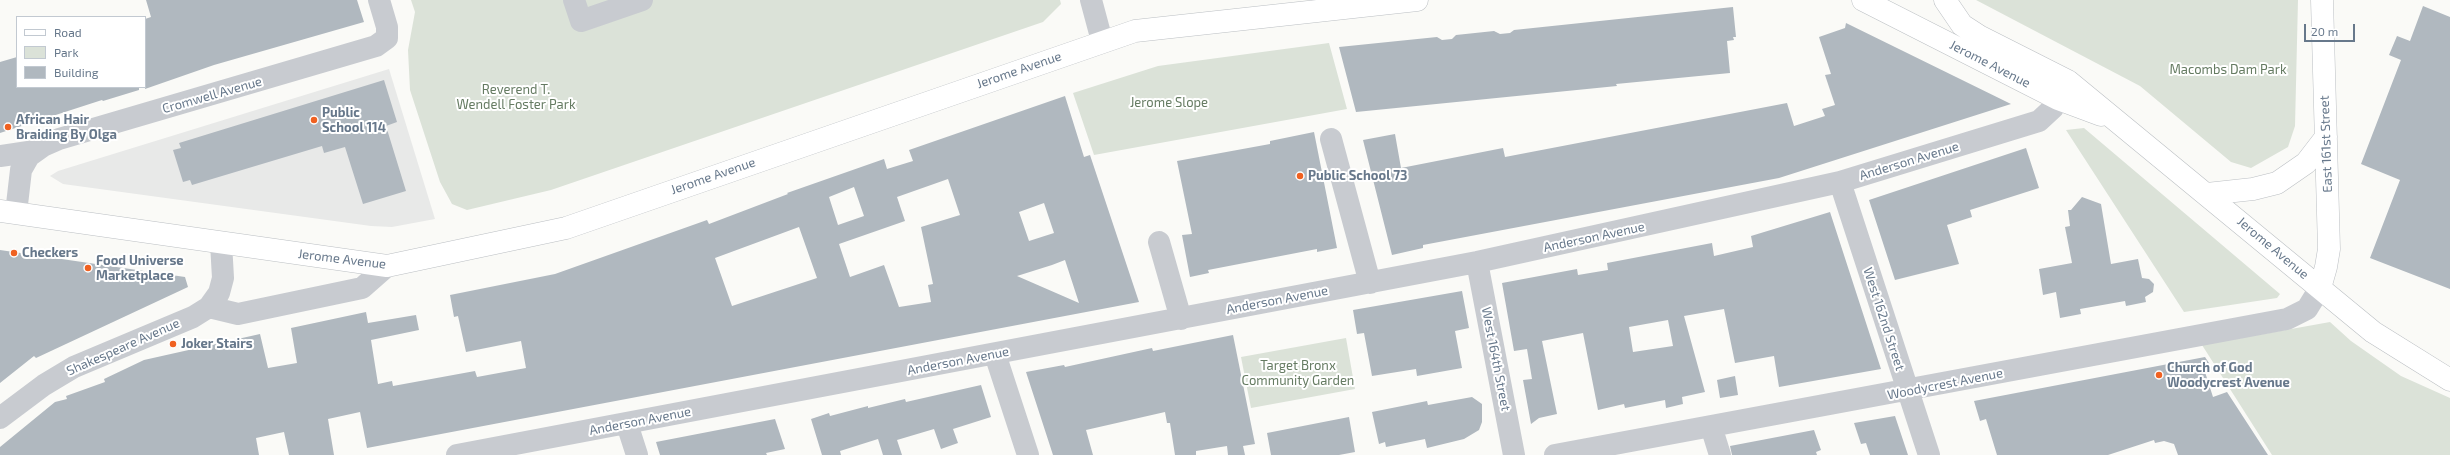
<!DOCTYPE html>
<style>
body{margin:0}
#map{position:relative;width:2450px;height:455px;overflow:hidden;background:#fafaf7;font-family:"Exo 2",sans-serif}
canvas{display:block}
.legend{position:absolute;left:16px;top:16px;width:130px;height:72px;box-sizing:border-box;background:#fff;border:1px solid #c2c9d1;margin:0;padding:5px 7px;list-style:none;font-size:12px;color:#67788b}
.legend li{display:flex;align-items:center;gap:8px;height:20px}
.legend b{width:20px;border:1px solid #c2c9d1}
.scale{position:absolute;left:2304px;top:24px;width:51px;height:18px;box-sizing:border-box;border:2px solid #67788b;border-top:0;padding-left:5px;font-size:12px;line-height:14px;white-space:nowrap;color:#67788b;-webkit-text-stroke:3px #fff;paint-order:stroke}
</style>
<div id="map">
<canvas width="2450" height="455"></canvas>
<ul class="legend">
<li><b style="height:5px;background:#fff"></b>Road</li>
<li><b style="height:11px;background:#dbe2d8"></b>Park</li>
<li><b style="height:11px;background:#b0b8bf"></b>Building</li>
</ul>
<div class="scale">20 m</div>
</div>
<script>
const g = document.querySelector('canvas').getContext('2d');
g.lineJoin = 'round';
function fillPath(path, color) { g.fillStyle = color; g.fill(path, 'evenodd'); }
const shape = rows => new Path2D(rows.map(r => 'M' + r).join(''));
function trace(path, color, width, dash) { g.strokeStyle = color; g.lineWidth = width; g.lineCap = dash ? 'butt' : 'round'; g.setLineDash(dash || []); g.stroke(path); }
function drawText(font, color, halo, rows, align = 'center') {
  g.font = font + ' "Exo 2",sans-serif'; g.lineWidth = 4; g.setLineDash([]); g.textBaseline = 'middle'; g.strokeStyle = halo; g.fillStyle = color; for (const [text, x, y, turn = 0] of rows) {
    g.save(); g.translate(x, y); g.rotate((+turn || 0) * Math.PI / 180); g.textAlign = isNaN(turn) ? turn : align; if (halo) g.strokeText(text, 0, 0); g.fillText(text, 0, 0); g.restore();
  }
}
fillPath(shape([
 [389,69,435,219,392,227,371,226,63,184,50,176,58,171]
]), '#e8e9e8');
fillPath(shape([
 [411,0,1060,0,1061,4,1043,22,551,190,467,210,452,204,440,182,410,90,408,50,415,12],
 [1976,0,2298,0,2295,126,2288,147,2251,168,2231,162,2140,86],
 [1329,43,1347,109,1094,155,1073,93,1158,66],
 [2084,128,2280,294,2277,298,2184,312,2066,130],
 [2330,322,2351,341,2401,376,2450,398,2450,455,2272,455,2202,345],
 [1346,338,1355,389,1251,408,1241,357]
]), '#dbe2d8');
fillPath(shape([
 [146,0,357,0,364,22,214,65,145,89,145,19,151,17],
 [2423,6,2450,17,2450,289,2370,258,2400,180,2361,164,2401,60,2389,55,2397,36,2410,41],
 [1733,7,1736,37,1733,37,1734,40,1727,41,1730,73,1616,84,1617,86,1356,112,1339,47,1437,37,1442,40,1452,39,1456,35,1494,31,1500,34,1510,33,1514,30],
 [1846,23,2011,104,1779,178,1423,245,1423,248,1392,255,1363,140,1395,134,1401,168,1503,148,1505,157,1787,103,1794,126,1825,116,1822,109,1835,105,1825,75,1831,74,1819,37,1845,28],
 [17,57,17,87,139,87,139,90,103,101,102,100,0,133,0,62],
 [384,80,397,122,386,126,406,191,363,204,345,147,324,153,322,146,192,185,190,180,183,182,173,150,181,148,179,143],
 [1065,96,1084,157,1090,155,1139,302,367,448,360,412,328,419,334,455,289,455,284,432,256,438,259,455,0,455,0,447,55,402,67,399,66,396,105,382,104,379,144,360,260,334,268,368,297,363,291,328,366,312,368,323,416,315,419,330,371,340,378,384,392,381,393,386,475,371,477,377,526,368,521,341,466,352,458,316,454,317,450,295,555,274,707,220,709,224,788,194,787,193,884,159,887,169,913,161,909,150],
 [948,179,960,215,921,227,933,284,928,285,931,302,899,307,884,265,850,277,839,244,905,221,897,197],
 [854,187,864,216,838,225,829,197],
 [1044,203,1054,233,1029,241,1019,212],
 [799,227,817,278,732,306,715,258],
 [1065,260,1079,303,1017,276,1052,265],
 [1314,132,1337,248,1317,252,1317,249,1208,270,1209,273,1190,277,1182,235,1192,234,1177,161,1270,144,1270,141],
 [2026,148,2039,188,1970,210,1972,217,1947,225,1959,264,1895,280,1869,200],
 [2082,197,2101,204,2111,264,2138,259,2142,278,2149,279,2154,284,2153,292,2145,297,2146,302,2126,306,2125,301,2080,309,2081,314,2060,318,2056,292,2043,295,2039,269,2072,263,2065,227,2070,226,2068,210,2071,210],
 [1830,212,1881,369,1779,387,1774,356,1735,363,1724,309,1684,316,1705,392,1682,397,1683,404,1666,408,1665,400,1625,408,1624,404,1598,410,1583,333,1542,341,1557,414,1539,418,1531,424,1523,380,1532,379,1527,349,1514,351,1502,283,1577,269,1578,275,1608,270,1607,263,1712,243,1714,256,1753,247,1751,236],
 [1668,320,1673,346,1633,352,1629,327],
 [0,250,185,277,188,287,36,358,34,356,0,383],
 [1462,291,1469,328,1455,331,1462,368,1417,376,1416,369,1372,376,1364,333,1357,334,1353,310],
 [1233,335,1255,444,1243,446,1245,455,1228,455,1227,446,1196,451,1196,455,1175,455,1170,423,1167,423,1165,412,1086,430,1093,455,1053,455,1026,372,1064,365,1065,367,1152,348,1153,351],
 [2205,357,2213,369,2205,372,2213,397,2227,392,2268,455,2178,455,2174,444,2164,441,2155,443,2154,440,2108,455,1997,455,1986,419,1980,421,1974,401],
 [1735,376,1738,395,1720,398,1717,380],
 [981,385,991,417,953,429,958,443,941,449,934,429,897,440,902,455,883,455,878,439,840,451,841,455,822,455,811,419,829,413,830,416,868,406,868,408,905,399,906,402],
 [1472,397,1482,404,1482,422,1479,430,1464,439,1427,448,1425,439,1386,447,1385,442,1379,444,1372,412,1427,401,1428,405],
 [1895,416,1908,455,1870,455,1866,443,1861,444,1854,423],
 [1349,417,1355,452,1339,455,1271,455,1267,433],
 [775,419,785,449,766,453,767,455,660,455,656,442],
 [1814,430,1821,450,1816,452,1817,455,1732,455,1730,446]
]), '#b0b8bf');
const major = shape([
 [1863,0,2058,99,2101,115],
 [1945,0,1962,25,1979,36,2068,81,2373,332,2450,380],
 [2207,194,2253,189,2277,183,2306,163,2326,137],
 [0,211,387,266,566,228,1135,31,1417,0],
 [2320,288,2326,267,2329,249,2322,0]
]);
trace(major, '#bbbfc3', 23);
trace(shape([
 [574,0,581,21,642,0],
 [1091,0,1102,41],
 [1331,139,1370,283],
 [0,156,35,151],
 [1840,182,1929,455],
 [16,213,21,170,29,156,43,146,59,139,376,46,387,38,387,27,379,0],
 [1159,242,1181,319],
 [1477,262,1514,455],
 [209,307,238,314,362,288,387,266],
 [995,354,1028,455],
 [0,418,44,385,74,367,193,317,209,307,219,293,223,278,221,243],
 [627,424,637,455],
 [1711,426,1720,455],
 [457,455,1477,262,1840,182,2039,121,2053,108,2067,82],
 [1555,455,2287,319,2307,309,2320,288]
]), '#c8cbd0', 22);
trace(major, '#fff', 22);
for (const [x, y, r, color] of [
 [314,120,4,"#f06121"],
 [8,127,4,"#f06121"],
 [1300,176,4,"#f06121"],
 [14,253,4,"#f06121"],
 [88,268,4,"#f06121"],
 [173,344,4,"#f06121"],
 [2159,375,4,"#f06121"]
]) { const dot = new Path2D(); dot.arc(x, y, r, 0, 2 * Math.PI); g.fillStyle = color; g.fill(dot); trace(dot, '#fff', 1.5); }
drawText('13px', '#67788b', '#fff', [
 ["Jerome Avenue",1990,64,27],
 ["Jerome Avenue",1019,70,-19],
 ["Cromwell Avenue",212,95,-16],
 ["East 161st Street",2326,144,-92],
 ["Anderson Avenue",1909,161,-17],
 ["Jerome Avenue",713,176,-19],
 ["Anderson Avenue",1594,237,-12],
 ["Jerome Avenue",2273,248,40],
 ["Jerome Avenue",342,259,7],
 ["Anderson Avenue",1277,300,-11],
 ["West 162nd Street",1884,319,72],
 ["Shakespeare Avenue",123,347,-24],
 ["West 164th Street",1496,359,79],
 ["Anderson Avenue",958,361,-11],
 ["Woodycrest Avenue",1945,384,-11],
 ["Anderson Avenue",640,421,-11]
]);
drawText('13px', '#657b62', '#fff', [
 ["Macombs Dam Park",2228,70],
 ["Reverend T.",516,90],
 ["Wendell Foster Park",516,105],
 ["Jerome Slope",1169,103],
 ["Target Bronx",1298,366],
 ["Community Garden",1298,381]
]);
drawText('bold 13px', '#67788b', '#fff', [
 ["Public",322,113],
 ["School 114",322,128],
 ["African Hair",16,120],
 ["Braiding By Olga",16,135],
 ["Public School 73",1308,176],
 ["Checkers",22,253],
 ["Food Universe",96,261],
 ["Marketplace",96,276],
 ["Joker Stairs",181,344],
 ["Church of God",2167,368],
 ["Woodycrest Avenue",2167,383]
], 'left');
</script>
